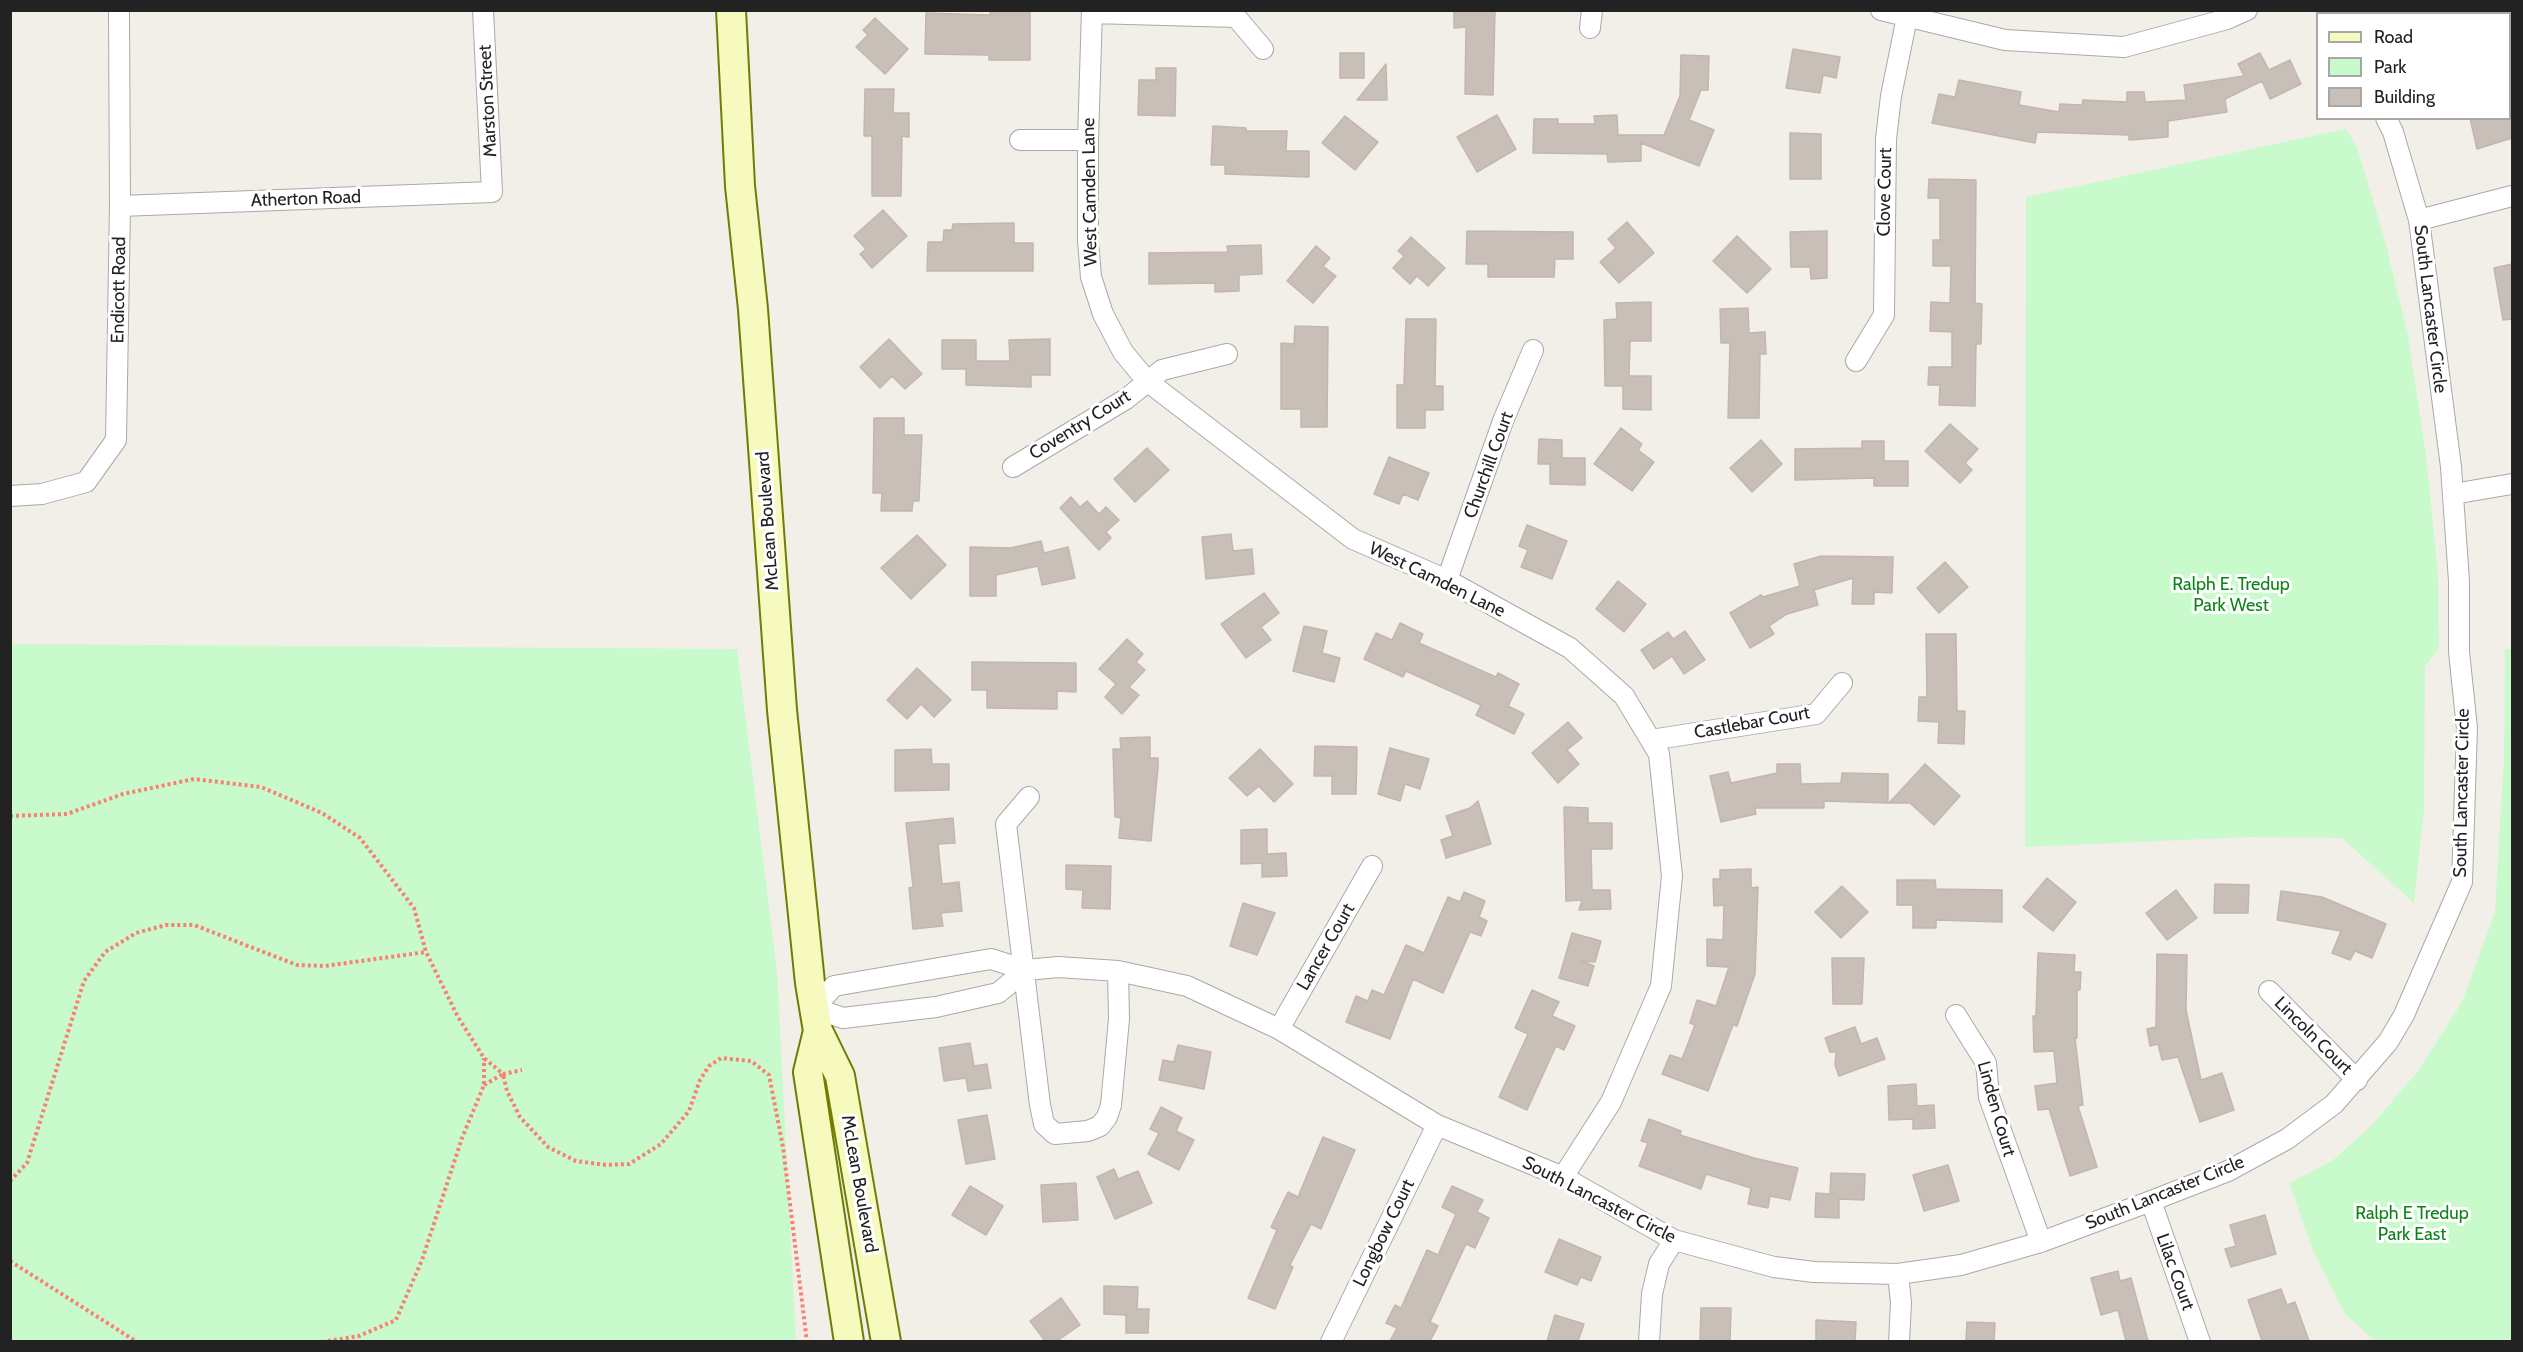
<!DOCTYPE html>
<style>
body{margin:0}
#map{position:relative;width:2523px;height:1352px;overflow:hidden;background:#f2efe9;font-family:Cabin,sans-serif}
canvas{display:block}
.frame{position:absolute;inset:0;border:12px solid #222;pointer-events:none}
.legend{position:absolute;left:2316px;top:12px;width:195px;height:108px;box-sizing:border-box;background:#fff;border:2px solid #a7a7a7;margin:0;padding:8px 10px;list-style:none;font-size:18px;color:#222}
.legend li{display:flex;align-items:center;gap:12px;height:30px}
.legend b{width:30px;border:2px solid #a7a7a7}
</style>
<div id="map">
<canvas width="2523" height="1352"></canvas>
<div class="frame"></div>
<ul class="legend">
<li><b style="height:8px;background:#f7fabf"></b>Road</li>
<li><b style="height:16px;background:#c8facc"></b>Park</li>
<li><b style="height:16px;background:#c7bfb8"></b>Building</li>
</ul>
</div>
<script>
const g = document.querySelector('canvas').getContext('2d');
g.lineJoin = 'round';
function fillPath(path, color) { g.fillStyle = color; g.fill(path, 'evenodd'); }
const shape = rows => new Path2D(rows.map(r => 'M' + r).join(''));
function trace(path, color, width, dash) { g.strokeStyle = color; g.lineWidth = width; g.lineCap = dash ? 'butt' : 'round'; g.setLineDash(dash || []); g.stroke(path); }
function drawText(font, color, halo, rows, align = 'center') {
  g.font = font + ' Cabin,sans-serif'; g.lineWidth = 6; g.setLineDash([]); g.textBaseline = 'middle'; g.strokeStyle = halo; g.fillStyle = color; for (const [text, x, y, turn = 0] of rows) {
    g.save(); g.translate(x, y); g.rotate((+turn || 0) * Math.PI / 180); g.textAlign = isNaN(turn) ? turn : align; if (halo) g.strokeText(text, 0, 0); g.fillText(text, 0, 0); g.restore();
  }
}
fillPath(shape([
 [2346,129,2357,147,2385,241,2408,335,2426,455,2438,572,2439,649,2425,666,2424,809,2414,903,2342,838,2250,837,2025,847,2026,197],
 [11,644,737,649,777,971,796,1341,11,1341],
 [2505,649,2512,649,2512,1341,2375,1341,2344,1313,2314,1253,2289,1183,2332,1161,2371,1126,2418,1071,2462,1002,2495,912,2504,757]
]), '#c8facc');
const building = shape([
 [990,10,1030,10,1030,60,989,60,989,55,925,54,926,13,990,15,990,10],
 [1454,10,1495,10,1493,95,1465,94,1466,27,1454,28,1454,10],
 [875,18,908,49,885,74,856,47,868,35,863,30,875,18],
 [1793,49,1840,57,1836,78,1823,75,1820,93,1786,88,1793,49],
 [1340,53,1364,53,1364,78,1340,78,1340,53],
 [2260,53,2269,70,2290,60,2301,84,2270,99,2262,81,2225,99,2227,112,2168,121,2168,137,2129,140,2129,135,2037,132,2035,143,1932,123,1939,94,1955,97,1959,80,2021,92,2019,105,2059,112,2060,104,2082,105,2083,100,2127,102,2127,92,2144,92,2145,102,2186,100,2184,85,2244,76,2238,64,2260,53],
 [1681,55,1709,56,1708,90,1701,90,1689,120,1714,130,1699,166,1641,143,1641,161,1608,162,1607,154,1533,153,1534,119,1558,119,1558,124,1595,124,1594,116,1617,115,1618,135,1664,135,1680,96,1681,55],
 [1386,64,1387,100,1357,100,1386,64],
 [1156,68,1176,68,1175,116,1138,115,1139,80,1156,80,1156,68],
 [865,89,894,89,893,113,909,113,909,137,902,136,901,196,872,196,872,136,864,136,865,89],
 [1497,115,1516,149,1477,172,1457,137,1497,115],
 [1345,116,1378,142,1355,170,1322,143,1345,116],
 [2470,118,2512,118,2512,138,2477,149,2470,118],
 [1213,126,1246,128,1246,131,1287,131,1286,151,1309,151,1309,177,1225,174,1225,165,1211,165,1213,126],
 [1790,133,1821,134,1821,179,1790,179,1790,133],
 [1929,179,1976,180,1975,303,1982,304,1981,344,1976,344,1975,406,1939,405,1940,385,1928,385,1929,367,1952,367,1952,332,1930,331,1931,302,1950,303,1951,266,1933,266,1933,240,1940,240,1940,198,1928,198,1929,179],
 [883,210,907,236,872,268,860,254,866,249,854,236,883,210],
 [1627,222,1654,253,1619,283,1600,262,1616,248,1608,239,1627,222],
 [1014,223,1014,243,1033,243,1033,271,927,271,928,242,943,242,944,230,952,230,953,224,1014,223],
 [1467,231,1573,232,1573,259,1555,259,1554,277,1488,277,1488,264,1466,264,1467,231],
 [1827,231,1827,278,1811,279,1810,267,1791,267,1790,232,1827,231],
 [1737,236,1771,269,1747,293,1713,261,1737,236],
 [1411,237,1445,268,1428,286,1417,276,1410,284,1393,268,1404,256,1398,251,1411,237],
 [1261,245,1262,274,1239,275,1239,291,1215,292,1215,283,1149,284,1149,253,1228,252,1227,246,1261,245],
 [1316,246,1330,258,1323,266,1336,276,1313,303,1287,281,1316,246],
 [2512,264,2512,319,2503,320,2494,268,2512,264],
 [1651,302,1651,341,1630,341,1629,376,1651,376,1651,410,1623,409,1623,386,1605,386,1604,320,1617,319,1616,303,1651,302],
 [1748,308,1749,333,1765,332,1766,354,1760,354,1759,418,1728,418,1730,343,1721,343,1720,309,1748,308],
 [1406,319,1436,319,1435,386,1443,386,1443,410,1425,410,1425,428,1397,428,1397,385,1404,385,1406,319],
 [1295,326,1328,327,1327,427,1301,427,1301,409,1281,409,1281,343,1294,344,1295,326],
 [889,339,922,374,905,389,892,376,880,388,860,367,889,339],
 [1050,339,1050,375,1031,375,1031,387,966,385,966,369,942,369,942,340,976,340,976,361,1010,361,1009,340,1050,339],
 [874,418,904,418,904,435,922,435,919,501,913,501,912,511,881,511,882,493,873,493,874,418],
 [1950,424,1978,449,1965,463,1972,470,1960,483,1925,451,1950,424],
 [1621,428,1642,444,1638,450,1654,462,1632,491,1594,464,1621,428],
 [1539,439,1562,440,1562,458,1585,458,1585,485,1550,484,1550,464,1538,464,1539,439],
 [1761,440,1782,464,1752,492,1730,468,1761,440],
 [1862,441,1884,441,1884,461,1908,461,1908,486,1874,486,1874,478,1795,480,1795,449,1862,448,1862,441],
 [1147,448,1169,470,1135,502,1114,479,1147,448],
 [1389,457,1429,473,1418,500,1403,494,1399,504,1374,494,1389,457],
 [1071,497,1080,507,1087,501,1099,514,1106,507,1119,520,1106,532,1111,538,1099,550,1060,508,1071,497],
 [1527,525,1567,541,1552,579,1521,567,1528,550,1519,546,1527,525],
 [1231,534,1233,551,1252,549,1254,574,1206,579,1202,537,1231,534],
 [917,535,946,565,911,599,881,568,917,535],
 [1041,541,1044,553,1068,547,1075,578,1042,585,1038,566,996,575,996,596,970,596,970,547,1011,548,1041,541],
 [1821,556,1893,557,1892,593,1874,592,1874,604,1852,604,1853,578,1814,590,1818,605,1787,614,1769,626,1774,634,1750,648,1730,613,1761,595,1763,597,1800,586,1794,564,1821,556],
 [1945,562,1968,587,1939,613,1917,588,1945,562],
 [1618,581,1646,604,1624,632,1596,609,1618,581],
 [1264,593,1279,613,1261,627,1271,640,1246,658,1221,624,1264,593],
 [1400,623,1423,634,1419,643,1496,677,1498,673,1519,684,1508,706,1524,714,1514,734,1476,715,1481,705,1406,671,1403,677,1364,659,1376,633,1392,640,1400,623],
 [1304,626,1327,631,1322,653,1340,658,1334,682,1293,671,1304,626],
 [1685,631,1705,660,1684,674,1672,656,1654,669,1641,650,1668,632,1673,639,1685,631],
 [1926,634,1956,634,1957,711,1965,711,1964,744,1938,743,1939,722,1918,721,1919,697,1927,697,1926,634],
 [1127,639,1143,654,1136,662,1145,670,1129,687,1139,695,1122,714,1105,697,1116,684,1099,669,1127,639],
 [972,662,1076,663,1076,692,1057,691,1057,709,987,708,987,690,972,690,972,662],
 [917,668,951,700,934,717,921,704,907,719,887,700,917,668],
 [1568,722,1582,738,1567,750,1579,764,1558,783,1532,753,1568,722],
 [1150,737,1150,758,1158,758,1158,767,1151,841,1119,838,1121,818,1115,817,1113,749,1121,749,1120,738,1150,737],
 [1315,746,1357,747,1356,794,1332,794,1332,776,1314,776,1315,746],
 [1390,748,1429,759,1420,789,1405,784,1400,801,1378,794,1390,748],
 [931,749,932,764,949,764,949,790,895,791,895,750,931,749],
 [1260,749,1293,784,1274,802,1259,786,1247,796,1229,778,1260,749],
 [1777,764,1800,764,1801,784,1841,783,1842,773,1888,774,1888,803,1824,801,1824,808,1755,808,1756,814,1721,822,1710,776,1728,772,1731,783,1777,773,1777,764],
 [1925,764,1960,796,1934,825,1910,803,1889,803,1925,764],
 [1478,801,1491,844,1446,858,1441,840,1453,836,1446,816,1470,808,1478,801],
 [1564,807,1588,808,1588,823,1612,823,1612,849,1591,849,1592,890,1610,890,1611,909,1579,910,1582,900,1566,901,1564,807],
 [953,818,955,843,938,844,942,884,959,882,962,911,941,913,943,926,913,929,909,888,913,887,906,823,953,818],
 [1267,829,1267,854,1286,853,1287,876,1262,877,1262,863,1241,864,1241,830,1267,829],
 [1066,865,1111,866,1110,909,1082,908,1083,890,1066,889,1066,865],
 [1751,869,1751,888,1758,887,1755,974,1737,1026,1733,1025,1708,1091,1662,1074,1670,1055,1682,1059,1695,1025,1690,1023,1697,1000,1716,1006,1729,967,1707,966,1707,939,1723,940,1724,905,1714,906,1713,879,1720,879,1720,870,1751,869],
 [2047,878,2076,902,2053,931,2023,907,2047,878],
 [1897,880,1935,880,1936,889,2002,890,2002,922,1936,920,1936,928,1913,928,1913,905,1897,905,1897,880],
 [2215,884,2249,885,2248,913,2214,913,2215,884],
 [1842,886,1868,912,1841,938,1815,912,1842,886],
 [2176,890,2197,918,2167,940,2146,913,2176,890],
 [2281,891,2322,897,2386,924,2372,958,2355,951,2350,960,2332,953,2341,931,2277,920,2281,891],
 [1464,892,1485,901,1479,917,1487,921,1481,936,1470,932,1443,993,1413,979,1390,1039,1346,1022,1356,996,1368,1001,1372,990,1384,995,1406,945,1424,953,1448,897,1460,902,1464,892],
 [1243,903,1275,913,1257,955,1230,946,1243,903],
 [1572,933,1601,941,1595,962,1582,961,1594,966,1588,986,1559,978,1572,933],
 [2038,953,2075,955,2074,972,2081,972,2080,990,2077,990,2077,1038,2075,1038,2083,1105,2078,1106,2097,1167,2070,1176,2049,1109,2038,1110,2035,1086,2057,1083,2054,1051,2034,1052,2033,1016,2036,1016,2038,953],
 [2157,954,2187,955,2186,1010,2201,1080,2222,1073,2234,1110,2200,1122,2178,1057,2162,1060,2158,1044,2150,1046,2147,1029,2156,1027,2157,954],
 [1832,958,1864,958,1862,1004,1833,1004,1832,958],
 [1532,990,1559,1002,1552,1016,1575,1026,1564,1050,1556,1046,1527,1110,1499,1097,1528,1034,1515,1028,1532,990],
 [1855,1027,1861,1044,1877,1038,1885,1059,1839,1076,1835,1065,1836,1052,1830,1052,1825,1038,1855,1027],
 [970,1043,974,1066,987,1064,991,1088,968,1091,966,1078,944,1081,939,1048,970,1043],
 [1178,1045,1211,1052,1204,1089,1159,1080,1163,1060,1174,1062,1178,1045],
 [1916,1084,1917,1106,1934,1105,1935,1128,1913,1129,1913,1119,1889,1120,1888,1086,1916,1084],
 [1161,1107,1182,1118,1176,1131,1194,1140,1179,1170,1148,1154,1159,1133,1150,1129,1161,1107],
 [987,1115,995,1159,966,1164,958,1120,987,1115],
 [1649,1119,1681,1131,1680,1135,1754,1158,1798,1168,1790,1200,1770,1196,1768,1208,1748,1204,1751,1188,1706,1174,1701,1189,1639,1166,1648,1143,1641,1141,1649,1119],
 [1323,1137,1355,1150,1321,1229,1311,1224,1290,1265,1293,1267,1275,1309,1248,1298,1277,1230,1271,1227,1288,1192,1298,1197,1323,1137],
 [1948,1165,1959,1201,1924,1211,1913,1175,1948,1165],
 [1114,1169,1118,1179,1138,1171,1152,1203,1115,1219,1097,1177,1114,1169],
 [1831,1173,1865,1174,1864,1200,1839,1199,1839,1218,1815,1217,1816,1193,1830,1194,1831,1173],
 [1076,1183,1078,1220,1043,1222,1041,1185,1076,1183],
 [970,1186,1003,1206,986,1235,952,1215,970,1186],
 [1452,1186,1483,1200,1477,1212,1489,1218,1475,1248,1466,1244,1430,1322,1438,1326,1430,1341,1390,1341,1397,1328,1386,1323,1395,1305,1401,1308,1427,1250,1438,1255,1456,1214,1442,1207,1452,1186],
 [2265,1215,2276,1254,2231,1267,2225,1249,2236,1246,2230,1225,2265,1215],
 [1559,1239,1601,1257,1591,1281,1581,1277,1577,1285,1545,1272,1559,1239],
 [2118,1271,2120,1281,2131,1278,2148,1341,2126,1341,2118,1310,2101,1315,2091,1278,2118,1271],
 [1104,1286,1138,1287,1137,1309,1149,1309,1148,1333,1126,1333,1126,1315,1104,1314,1104,1286],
 [2281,1289,2287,1305,2295,1302,2309,1341,2262,1341,2248,1300,2281,1289],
 [1061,1298,1080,1325,1057,1341,1045,1341,1030,1321,1061,1298],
 [1701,1308,1731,1308,1730,1341,1700,1341,1701,1308],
 [1555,1315,1584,1324,1578,1341,1547,1341,1555,1315],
 [1816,1320,1856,1322,1855,1341,1816,1341,1816,1320],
 [1967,1322,1995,1323,1994,1341,1966,1341,1967,1322]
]);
fillPath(building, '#c7bfb8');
trace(building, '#c4b6ab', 1.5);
const street = shape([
 [1092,10,1088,140,1088,241,1091,277,1103,314,1123,352,1147,381,1353,539,1447,580,1570,648,1624,696,1659,754,1672,876,1661,986,1611,1102,1563,1177],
 [1881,10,2005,40,2124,47,2227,19,2247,10],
 [2332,10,2334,14],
 [1092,13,1236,17,1263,49],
 [1590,28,1592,10],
 [1020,140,1088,140],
 [120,206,492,192,483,10],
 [2419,220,2512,196],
 [1856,361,1884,315,1886,139,1891,96,1907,17],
 [1013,467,1126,399,1162,370,1227,354],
 [2453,494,2512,484],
 [10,496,42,494,86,482,116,440,120,206,119,10],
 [1447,580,1503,421,1533,350],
 [1651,740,1816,714,1842,683],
 [1029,797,1006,824,1040,1105,1044,1124,1055,1134,1088,1131,1100,1126,1107,1117,1111,1105,1119,1019,1118,971],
 [1026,970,998,993,936,1007,843,1018,814,1008,834,986,991,959,1026,970,1058,967,1118,971,1187,986,1279,1029,1437,1125,1563,1177,1674,1240,1774,1267,1814,1272,1898,1274,1961,1265,2041,1242,2151,1201,2228,1171,2287,1139,2334,1104,2388,1042,2404,1015,2462,882,2467,728,2459,652,2459,581,2451,467,2419,220,2393,132,2386,118],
 [2269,991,2357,1080],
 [1956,1015,1986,1063,1989,1097,2041,1242],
 [1279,1029,1372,866],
 [2151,1201,2200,1342],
 [1898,1274,1901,1303,1899,1342],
 [1331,1342,1437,1125],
 [1649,1342,1652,1294,1659,1264,1674,1240]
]);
const secondary = shape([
 [731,10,740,186,753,309,782,710,810,983,818,1031,840,1076,886,1342],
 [818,1031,808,1072,849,1342]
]);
trace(street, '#a9a9a9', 22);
trace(secondary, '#707d05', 32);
trace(shape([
 [10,816,67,814,123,794,194,779,261,787,322,813,360,838,414,908,426,952,458,1017,484,1058,503,1074,522,1070],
 [484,1085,503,1074,507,1091,520,1117,548,1147,576,1161,606,1165,629,1164,661,1144,689,1111,700,1080,709,1066,721,1058,751,1061,769,1075,783,1147,807,1342],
 [10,1181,27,1163,84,981,105,952,136,933,166,925,194,925,297,965,325,966,426,952],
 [10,1261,137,1342],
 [322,1342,359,1336,396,1320,422,1260,462,1138,484,1085,484,1058]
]), '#fa8072', 4, [3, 3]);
trace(street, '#fff', 20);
trace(secondary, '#f7fabf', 28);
drawText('18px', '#222', '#fff', [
 ["Marston Street",488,101,-93],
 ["West Camden Lane",1090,192,-91],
 ["Clove Court",1885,192,-89],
 ["Atherton Road",306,199,-2],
 ["Endicott Road",119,290,-89],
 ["South Lancaster Circle",2430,309,83],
 ["Coventry Court",1080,425,-32],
 ["Churchill Court",1489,465,-70],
 ["McLean Boulevard",768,521,-94],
 ["West Camden Lane",1437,580,26],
 ["Castlebar Court",1752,723,-10],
 ["South Lancaster Circle",2462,793,-89],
 ["Lancer Court",1326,947,-60],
 ["Lincoln Court",2313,1036,45],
 ["Linden Court",1996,1109,74],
 ["McLean Boulevard",859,1184,80],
 ["South Lancaster Circle",2165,1193,-22],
 ["South Lancaster Circle",1599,1200,27],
 ["Longbow Court",1384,1233,-64],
 ["Lilac Court",2175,1272,70]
]);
drawText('18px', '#0c8416', '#fff', [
 ["Ralph E. Tredup",2231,585],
 ["Park West",2231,606],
 ["Ralph E Tredup",2412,1214],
 ["Park East",2412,1235]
]);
</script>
